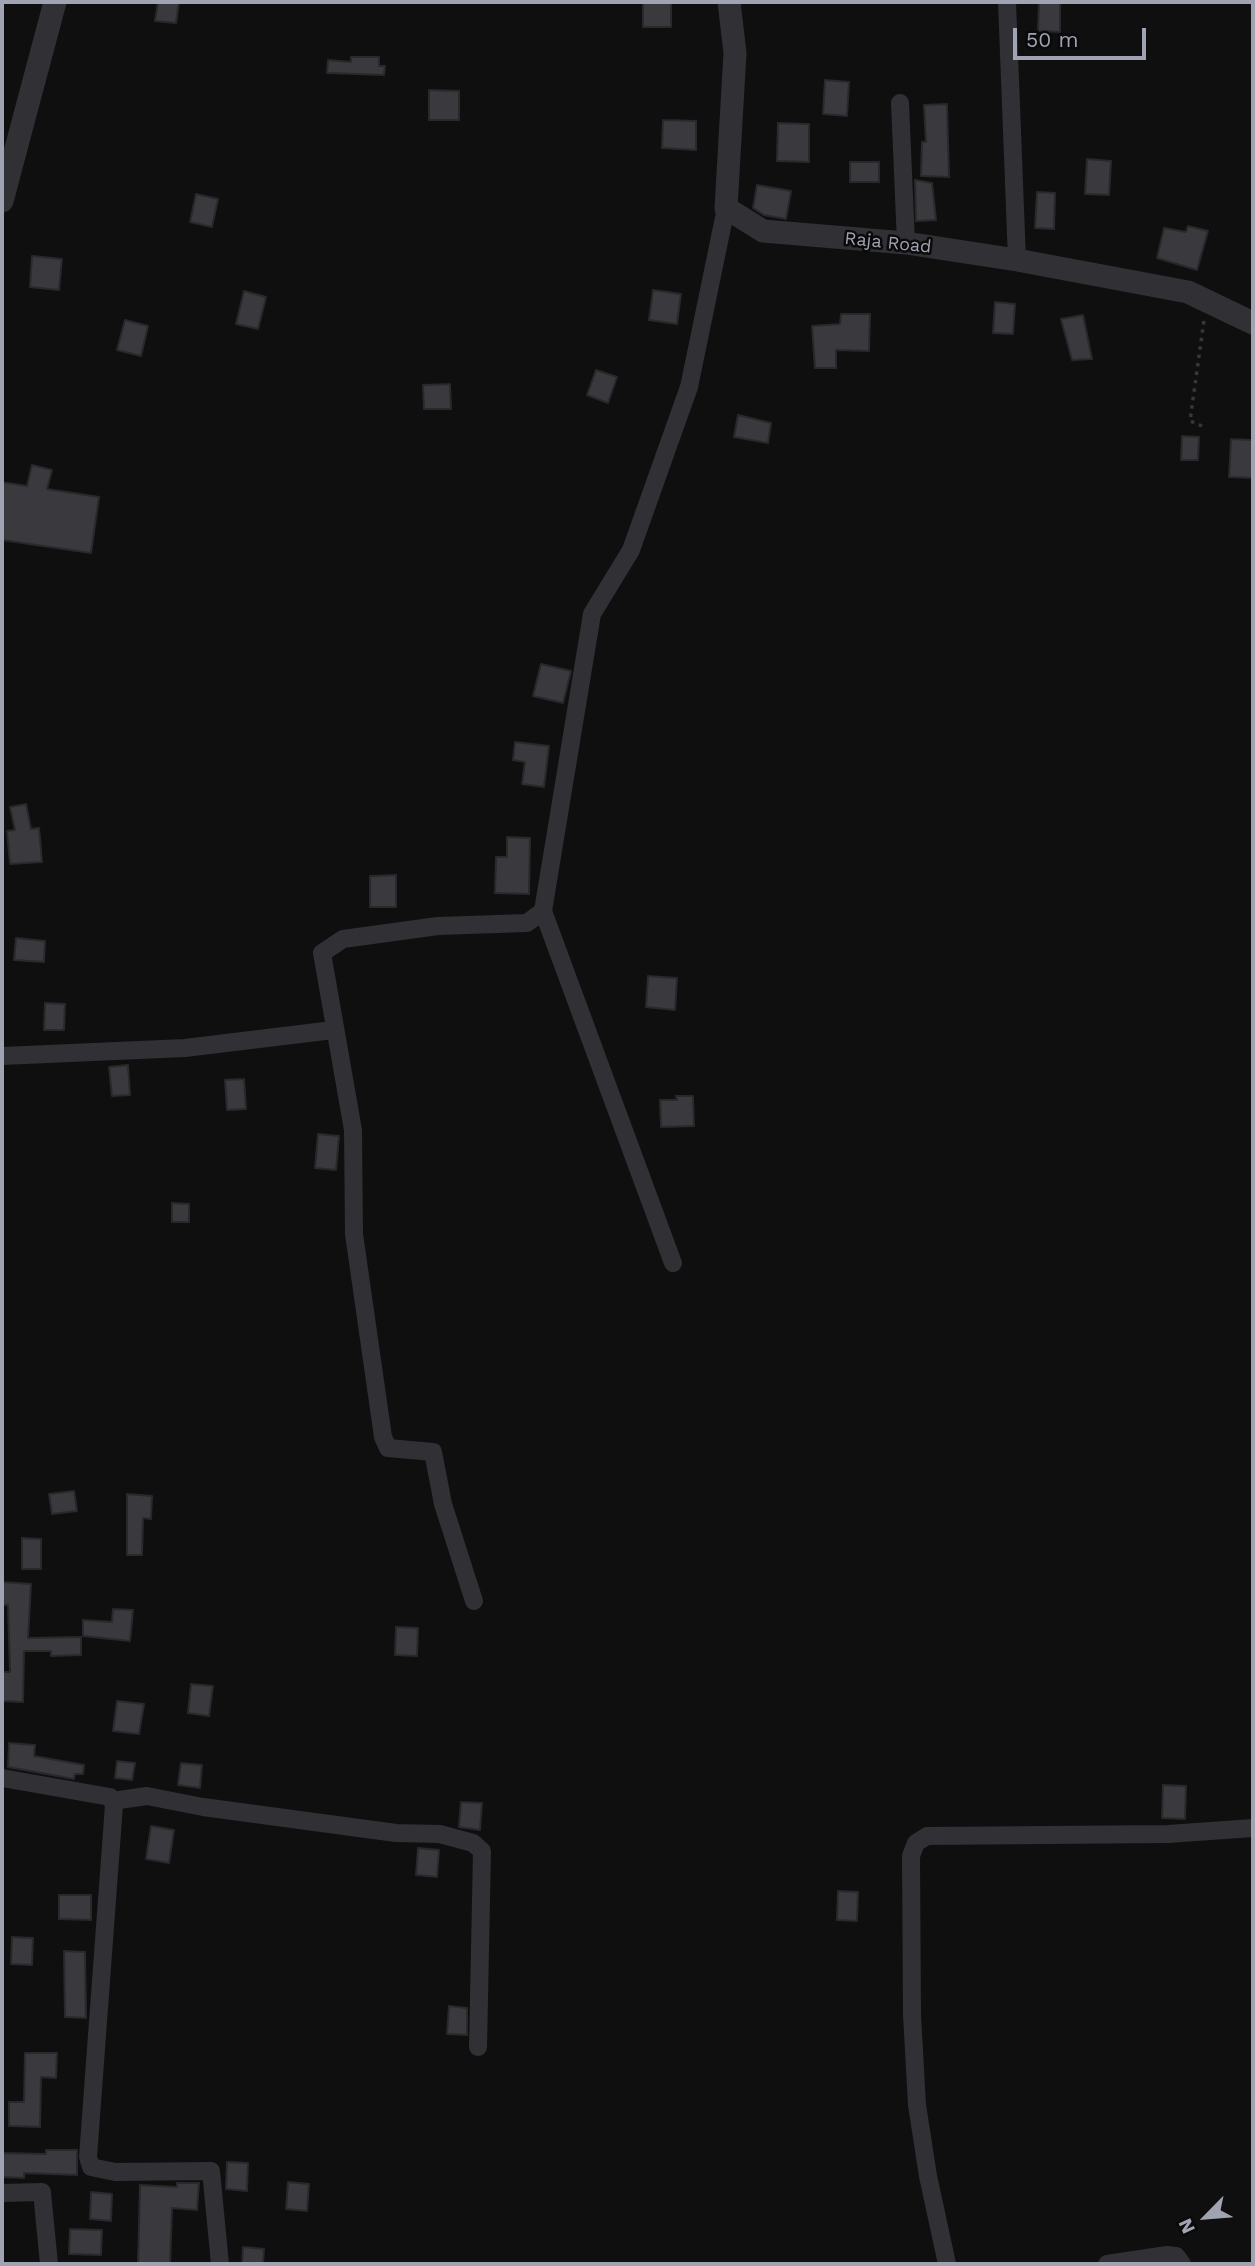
<!DOCTYPE html>
<style>
body{margin:0}
#map{position:relative;width:1255px;height:2266px;overflow:hidden;background:#0f0f10;font-family:"Work Sans",sans-serif}
canvas{display:block}
.frame{position:absolute;inset:0;border:4px solid #a0a3b2;pointer-events:none}
.north{position:absolute;left:1171px;top:2182px;width:70px;height:70px;-webkit-text-stroke:5px #0a0a0b;paint-order:stroke;rotate:245deg;font-size:19px;font-weight:700;line-height:28px;text-align:center;color:#a0a3b2}
.north::after{content:'';display:block;margin:auto;width:24px;height:32px;background:#a0a3b2;clip-path:polygon(50% 0,100% 100%,50% 72%,0 100%)}
.scale{position:absolute;left:1013px;top:28px;width:133px;height:32px;box-sizing:border-box;border:4px solid #a0a3b2;border-top:0;padding-left:9px;font-size:21px;line-height:24px;white-space:nowrap;color:#a0a3b2;-webkit-text-stroke:5px #0a0a0b;paint-order:stroke}
</style>
<div id="map">
<canvas width="1255" height="2266"></canvas>
<div class="frame"></div>
<div class="north">N</div>
<div class="scale">50 m</div>
</div>
<script>
const g = document.querySelector('canvas').getContext('2d');
g.lineJoin = 'round';
function fillPath(path, color) { g.fillStyle = color; g.fill(path, 'evenodd'); }
const shape = rows => new Path2D(rows.map(r => 'M' + r).join(''));
function trace(path, color, width, dash) { g.strokeStyle = color; g.lineWidth = width; g.lineCap = dash ? 'butt' : 'round'; g.setLineDash(dash || []); g.stroke(path); }
function drawText(font, color, halo, rows, align = 'center') {
  g.font = font + ' "Work Sans",sans-serif'; g.lineWidth = 5; g.setLineDash([]); g.textBaseline = 'middle'; g.strokeStyle = halo; g.fillStyle = color; for (const [text, x, y, turn = 0] of rows) {
    g.save(); g.translate(x, y); g.rotate((+turn || 0) * Math.PI / 180); g.textAlign = isNaN(turn) ? turn : align; if (halo) g.strokeText(text, 0, 0); g.fillText(text, 0, 0); g.restore();
  }
}
const building = shape([
 [158,2,179,2,176,23,155,21,158,2],
 [643,2,671,2,671,27,643,27,643,2],
 [1039,2,1060,2,1060,32,1038,31,1039,2],
 [351,57,379,57,379,66,385,66,384,75,327,73,328,60,351,62,351,57],
 [825,80,849,82,847,116,823,114,825,80],
 [429,90,459,91,459,120,429,120,429,90],
 [947,104,949,177,921,176,922,142,926,142,924,105,947,104],
 [663,120,696,121,696,150,662,148,663,120],
 [778,123,809,124,809,162,777,161,778,123],
 [1087,159,1111,161,1109,195,1085,194,1087,159],
 [850,162,879,162,879,182,850,182,850,162],
 [915,180,932,183,936,220,916,221,915,180],
 [757,185,791,191,786,219,764,215,753,208,757,185],
 [1037,192,1055,193,1054,229,1035,228,1037,192],
 [196,194,218,199,212,227,190,222,196,194],
 [1188,226,1208,231,1197,270,1157,258,1164,228,1186,232,1188,226],
 [32,256,62,259,59,290,30,287,32,256],
 [653,290,681,294,677,324,649,320,653,290],
 [244,291,266,297,258,329,236,324,244,291],
 [995,302,1015,304,1013,334,993,333,995,302],
 [841,314,870,314,869,351,836,350,836,368,815,368,812,326,840,324,841,314],
 [1083,315,1092,359,1072,360,1061,319,1083,315],
 [125,320,148,326,141,356,117,350,125,320],
 [596,370,617,377,608,403,587,395,596,370],
 [450,384,451,409,424,409,423,385,450,384],
 [738,415,771,423,768,443,734,437,738,415],
 [1182,436,1199,437,1198,460,1181,460,1182,436],
 [1231,439,1253,440,1253,478,1229,477,1231,439],
 [32,465,52,470,47,489,99,497,91,553,2,540,2,482,27,486,32,465],
 [541,664,571,671,563,703,533,696,541,664],
 [515,742,549,746,544,787,522,784,525,762,513,760,515,742],
 [26,804,31,829,39,828,42,862,10,864,7,831,15,830,10,807,26,804],
 [507,837,530,838,529,894,495,893,496,857,507,857,507,837],
 [396,875,396,907,370,907,370,876,396,875],
 [16,938,45,941,44,962,14,960,16,938],
 [648,976,677,978,675,1010,646,1007,648,976],
 [45,1003,65,1004,64,1030,44,1030,45,1003],
 [128,1065,130,1095,112,1096,109,1067,128,1065],
 [244,1079,246,1109,227,1110,225,1080,244,1079],
 [676,1096,693,1096,694,1126,661,1127,660,1100,677,1100,676,1096],
 [318,1134,339,1136,336,1170,315,1168,318,1134],
 [172,1203,189,1204,189,1222,172,1222,172,1203],
 [74,1491,77,1511,52,1514,49,1494,74,1491],
 [127,1494,152,1496,151,1519,143,1518,142,1555,127,1555,127,1494],
 [22,1538,41,1539,41,1569,22,1569,22,1538],
 [3,1582,31,1584,28,1638,81,1637,81,1655,51,1656,51,1651,24,1651,23,1702,2,1701,3,1672,10,1672,8,1605,2,1605,3,1582],
 [113,1609,133,1610,130,1641,83,1636,83,1620,112,1622,113,1609],
 [396,1627,418,1628,417,1656,395,1655,396,1627],
 [191,1684,213,1686,209,1716,188,1713,191,1684],
 [117,1701,144,1704,139,1734,113,1731,117,1701],
 [9,1743,35,1745,34,1756,84,1765,83,1774,75,1774,74,1779,8,1767,9,1743],
 [117,1761,135,1763,132,1780,115,1778,117,1761],
 [181,1763,202,1765,200,1788,178,1785,181,1763],
 [1163,1785,1186,1786,1185,1819,1162,1818,1163,1785],
 [461,1802,482,1803,480,1830,459,1827,461,1802],
 [151,1826,174,1830,169,1863,146,1859,151,1826],
 [418,1848,439,1850,437,1877,416,1875,418,1848],
 [838,1891,858,1892,857,1921,837,1920,838,1891],
 [59,1895,91,1895,91,1920,59,1919,59,1895],
 [12,1937,33,1938,32,1965,11,1964,12,1937],
 [64,1951,85,1952,86,2018,65,2017,64,1951],
 [449,2006,467,2008,467,2035,447,2034,449,2006],
 [25,2053,57,2053,56,2078,41,2077,40,2127,9,2126,9,2102,24,2102,25,2053],
 [46,2150,77,2150,77,2175,24,2173,24,2178,2,2177,2,2153,46,2154,46,2150],
 [227,2162,248,2163,247,2191,226,2189,227,2162],
 [288,2182,309,2184,307,2211,286,2209,288,2182],
 [177,2183,199,2183,197,2210,172,2208,170,2264,138,2264,140,2185,177,2187,177,2183],
 [91,2192,112,2194,111,2221,90,2219,91,2192],
 [70,2229,102,2230,101,2255,69,2254,70,2229],
 [243,2247,264,2249,263,2264,242,2264,243,2247]
]);
fillPath(building, '#39393e');
trace(building, '#29292c', 2);
trace(shape([
 [1202,426,1190,421,1204,320]
]), '#36373c', 3.5, [3.5, 5]);
trace(shape([
 [1007,2,1017,260],
 [900,103,906,243],
 [543,911,673,1263],
 [2,1056,185,1048,333,1030],
 [474,1601,443,1504,433,1452,388,1448,383,1437,354,1234,353,1130,322,953,343,939,438,926,527,923,543,911,592,614,631,550,689,387,726,208],
 [2,1778,110,1797,114,1805,88,2157,91,2167,115,2172,211,2171,220,2264],
 [112,1801,147,1796,203,1807,396,1833,440,1834,473,1843,482,1851,478,2047],
 [2,2193,42,2192,49,2264],
 [947,2264,928,2176,917,2105,912,2015,911,1856,916,1843,927,1836,1168,1834,1253,1828],
 [1107,2264,1167,2255,1176,2256,1182,2264]
]), '#303035', 18);
trace(shape([
 [729,2,735,53,726,208,763,231,906,243,1017,260,1188,292,1253,323],
 [2,201,55,2]
]), '#303035', 23);
drawText('18px', '#a0a3b2', '#0a0a0b', [
 ["Raja Road",888,243,6]
]);
</script>
